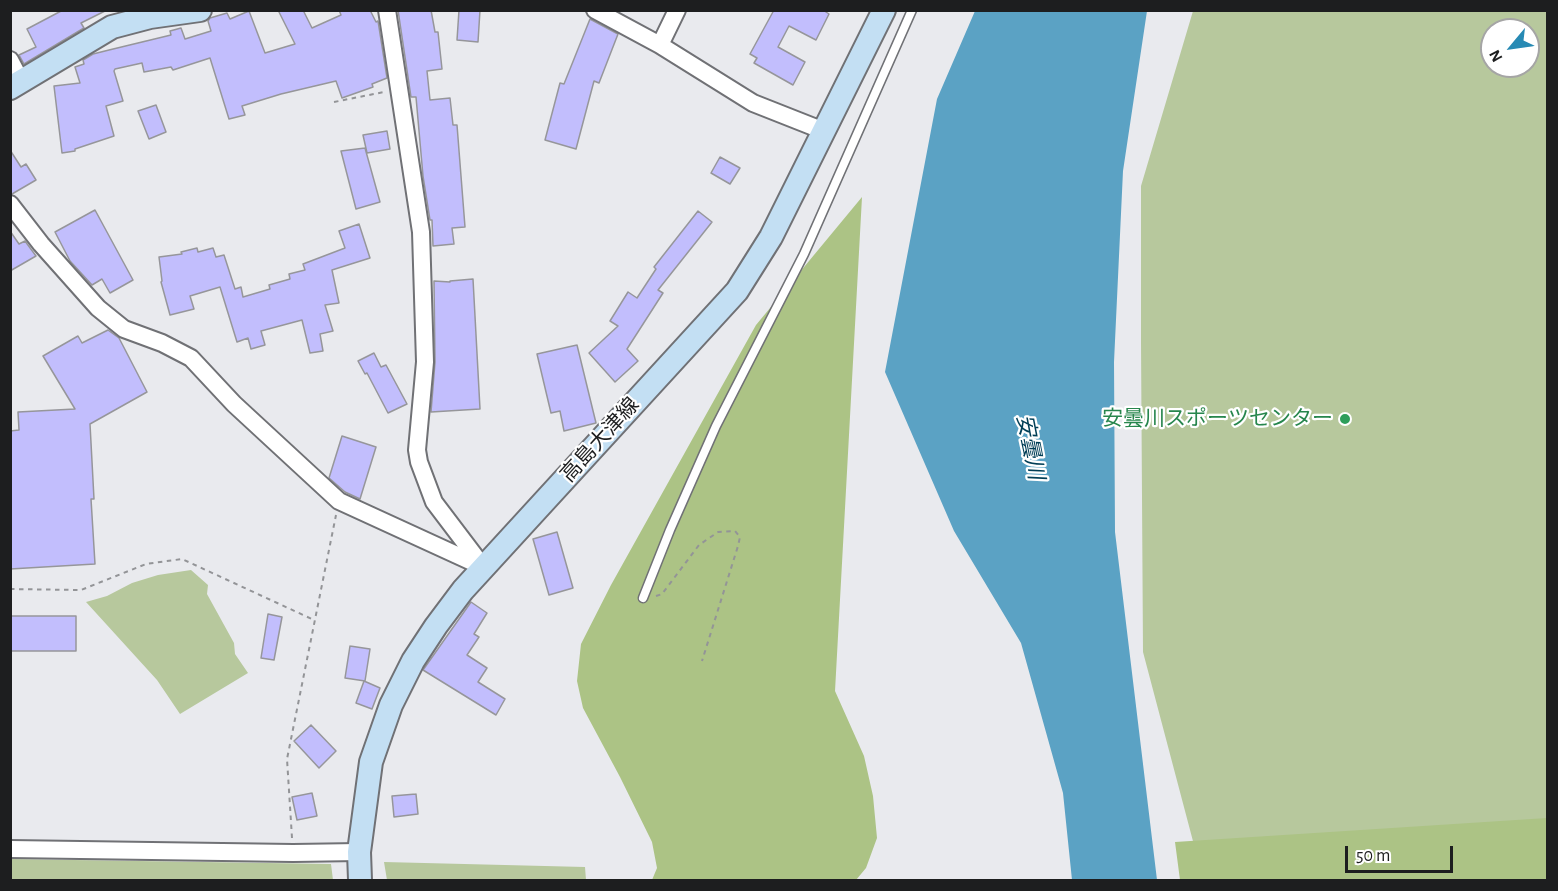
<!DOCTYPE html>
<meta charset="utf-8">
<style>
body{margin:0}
#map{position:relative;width:1558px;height:891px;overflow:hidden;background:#e9eaee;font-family:"Alegreya Sans",sans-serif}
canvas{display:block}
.frame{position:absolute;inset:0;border:12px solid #1d1e1f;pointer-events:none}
.north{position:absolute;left:1480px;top:18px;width:60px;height:60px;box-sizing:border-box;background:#fff;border:2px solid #a5a5a5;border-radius:50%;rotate:241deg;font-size:16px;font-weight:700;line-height:24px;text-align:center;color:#1d1e1f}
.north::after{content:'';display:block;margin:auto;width:21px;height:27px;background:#278ab4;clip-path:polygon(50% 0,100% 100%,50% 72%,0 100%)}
.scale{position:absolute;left:1345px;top:846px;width:108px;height:27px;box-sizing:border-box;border:3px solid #1d1e1f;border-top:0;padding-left:8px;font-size:18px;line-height:21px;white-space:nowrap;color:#1d1e1f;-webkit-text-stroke:4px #fff;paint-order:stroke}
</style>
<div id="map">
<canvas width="1558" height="891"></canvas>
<div class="frame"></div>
<div class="north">N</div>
<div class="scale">50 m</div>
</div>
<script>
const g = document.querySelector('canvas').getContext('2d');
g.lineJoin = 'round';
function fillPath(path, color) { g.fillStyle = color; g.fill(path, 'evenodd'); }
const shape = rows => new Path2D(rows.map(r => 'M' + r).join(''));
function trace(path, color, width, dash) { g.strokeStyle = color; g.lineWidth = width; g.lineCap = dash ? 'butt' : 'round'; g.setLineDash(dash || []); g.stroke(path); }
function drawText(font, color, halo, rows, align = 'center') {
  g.font = font + ' "Alegreya Sans","Noto Sans JP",sans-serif'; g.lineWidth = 4.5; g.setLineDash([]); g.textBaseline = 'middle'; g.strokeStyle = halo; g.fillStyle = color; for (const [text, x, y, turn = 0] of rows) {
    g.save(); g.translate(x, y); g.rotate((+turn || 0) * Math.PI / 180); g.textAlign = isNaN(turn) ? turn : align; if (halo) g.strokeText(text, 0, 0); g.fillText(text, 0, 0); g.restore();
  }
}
fillPath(shape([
 [1193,11,1547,11,1547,833,1194,845,1143,652,1141,342,1141,186],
 [1492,30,1528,30,1528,66,1492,66],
 [191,570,208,585,207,594,234,643,235,654,248,673,180,714,157,680,86,602,107,596,132,583,158,575],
 [11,859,331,864,333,880,11,880],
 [384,862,585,867,586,880,387,880]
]), '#b7c89d');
fillPath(shape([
 [862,197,835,691,864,756,873,796,877,838,866,868,856,880,652,880,657,868,652,842,620,777,583,708,577,681,581,644,611,585,756,325],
 [1547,818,1547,880,1180,880,1175,842]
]), '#acc385');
fillPath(shape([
 [975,11,1147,11,1123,171,1114,362,1115,532,1157,880,1072,880,1063,793,1021,643,954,531,885,372,937,99]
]), '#5ba2c4');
const building = shape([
 [63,10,107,10,81,23,84,28,24,64,19,55,36,47,27,29,63,10],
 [278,10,303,10,312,28,341,15,339,10,370,10,376,22,378,21,387,78,372,84,373,87,342,98,336,81,281,94,242,106,245,115,229,119,210,58,173,70,171,67,144,72,142,63,115,69,114,71,123,101,106,106,114,136,75,149,75,151,62,153,54,86,80,83,75,67,84,64,83,60,93,54,109,50,171,35,170,31,181,28,185,39,211,31,208,21,210,18,227,13,230,19,249,11,265,53,295,44,278,10],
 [398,10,431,10,435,32,438,32,442,69,427,71,430,100,450,98,453,125,457,125,465,227,452,228,454,244,433,246,432,220,430,220,423,176,416,97,411,97,398,10],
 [459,10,480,10,478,42,457,40,459,10],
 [774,10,823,10,829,14,816,40,789,26,778,47,805,62,793,85,754,63,757,58,750,54,774,10],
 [590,19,618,34,599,83,594,81,576,149,545,140,560,83,564,84,590,19],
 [156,105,166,132,149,139,138,111,156,105],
 [387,131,390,149,367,153,363,135,387,131],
 [365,148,380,202,356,209,341,151,365,148],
 [10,150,21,167,26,164,36,180,12,194,10,194,10,150],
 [720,157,740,168,730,184,711,173,720,157],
 [95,210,133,280,110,293,102,279,92,285,70,261,55,232,95,210],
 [698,211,712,222,658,290,663,293,627,349,638,361,615,382,589,353,618,326,610,321,628,292,637,298,656,269,654,267,698,211],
 [359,224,370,258,332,270,339,303,325,305,333,331,320,334,323,351,310,353,302,320,261,331,265,345,251,349,248,338,237,342,220,287,190,296,194,309,170,315,161,282,162,281,159,257,182,254,181,252,197,248,198,252,213,248,216,257,224,255,235,289,241,287,243,297,270,289,269,285,290,279,289,274,305,270,303,264,345,248,339,231,359,224],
 [10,231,19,244,25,241,36,256,10,271,10,231],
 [473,279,480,409,431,412,435,362,434,281,450,282,450,281,473,279],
 [108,330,119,338,147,392,90,424,94,499,91,499,95,564,10,569,10,431,19,430,18,412,75,409,43,356,78,336,82,343,108,330],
 [577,345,596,423,564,431,560,411,551,413,537,354,577,345],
 [374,353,381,367,386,365,407,404,388,413,367,373,365,374,358,361,374,353],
 [342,436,376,447,360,499,345,492,329,478,342,436],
 [557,532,573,588,549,595,533,539,557,532],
 [471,602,487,613,474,634,479,637,467,655,487,668,478,682,505,699,496,715,423,670,471,602],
 [268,614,282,617,274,660,261,658,268,614],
 [10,616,76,616,76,651,10,651,10,616],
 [350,646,370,649,365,681,345,678,350,646],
 [364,681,380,688,372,709,356,703,364,681],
 [311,725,336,751,319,768,294,741,311,725],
 [312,793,317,816,297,820,292,797,312,793],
 [416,794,418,814,394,817,392,796,416,794]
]);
fillPath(building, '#c2befd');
trace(building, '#96969a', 1.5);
const service = shape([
 [643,598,670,530,716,426,804,254,912,10]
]);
const minor = shape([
 [387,10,421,232,425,362,417,450,419,462,434,502,481,564],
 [595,10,660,45,753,103,824,131],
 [660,45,677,10],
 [10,60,21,81],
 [10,204,41,244,98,308,124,329,162,343,191,358,234,404,339,501,483,567],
 [10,849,293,853,359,852]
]);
const secondary = shape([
 [10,88,112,27,150,17,200,10],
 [360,880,359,852,371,762,391,705,413,661,436,626,463,590,737,291,771,237,884,10]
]);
trace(service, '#707175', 11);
trace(minor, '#707175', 20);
trace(secondary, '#707175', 26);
trace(shape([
 [334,102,384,92],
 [10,589,81,590,146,564,182,559,314,620],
 [656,596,662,594,699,545,718,532,735,531,740,537,738,546,702,661],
 [292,838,287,759,336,515]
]), '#939497', 2, [4.5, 4.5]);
trace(service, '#fff', 8);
trace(minor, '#fff', 16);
trace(secondary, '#c3dff3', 22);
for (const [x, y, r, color] of [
 [1345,419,6,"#2e9e5b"]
]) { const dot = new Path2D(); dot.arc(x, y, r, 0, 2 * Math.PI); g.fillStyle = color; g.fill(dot); trace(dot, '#fff', 2); }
drawText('21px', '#27864d', '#fff', [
 ["安曇川スポーツセンター",1333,419]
], 'right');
drawText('21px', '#1d1e1f', '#fff', [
 ["高島大津線",600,440,-48]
]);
drawText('italic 22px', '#003e56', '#fff', [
 ["安曇川",1030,447,79]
]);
</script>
